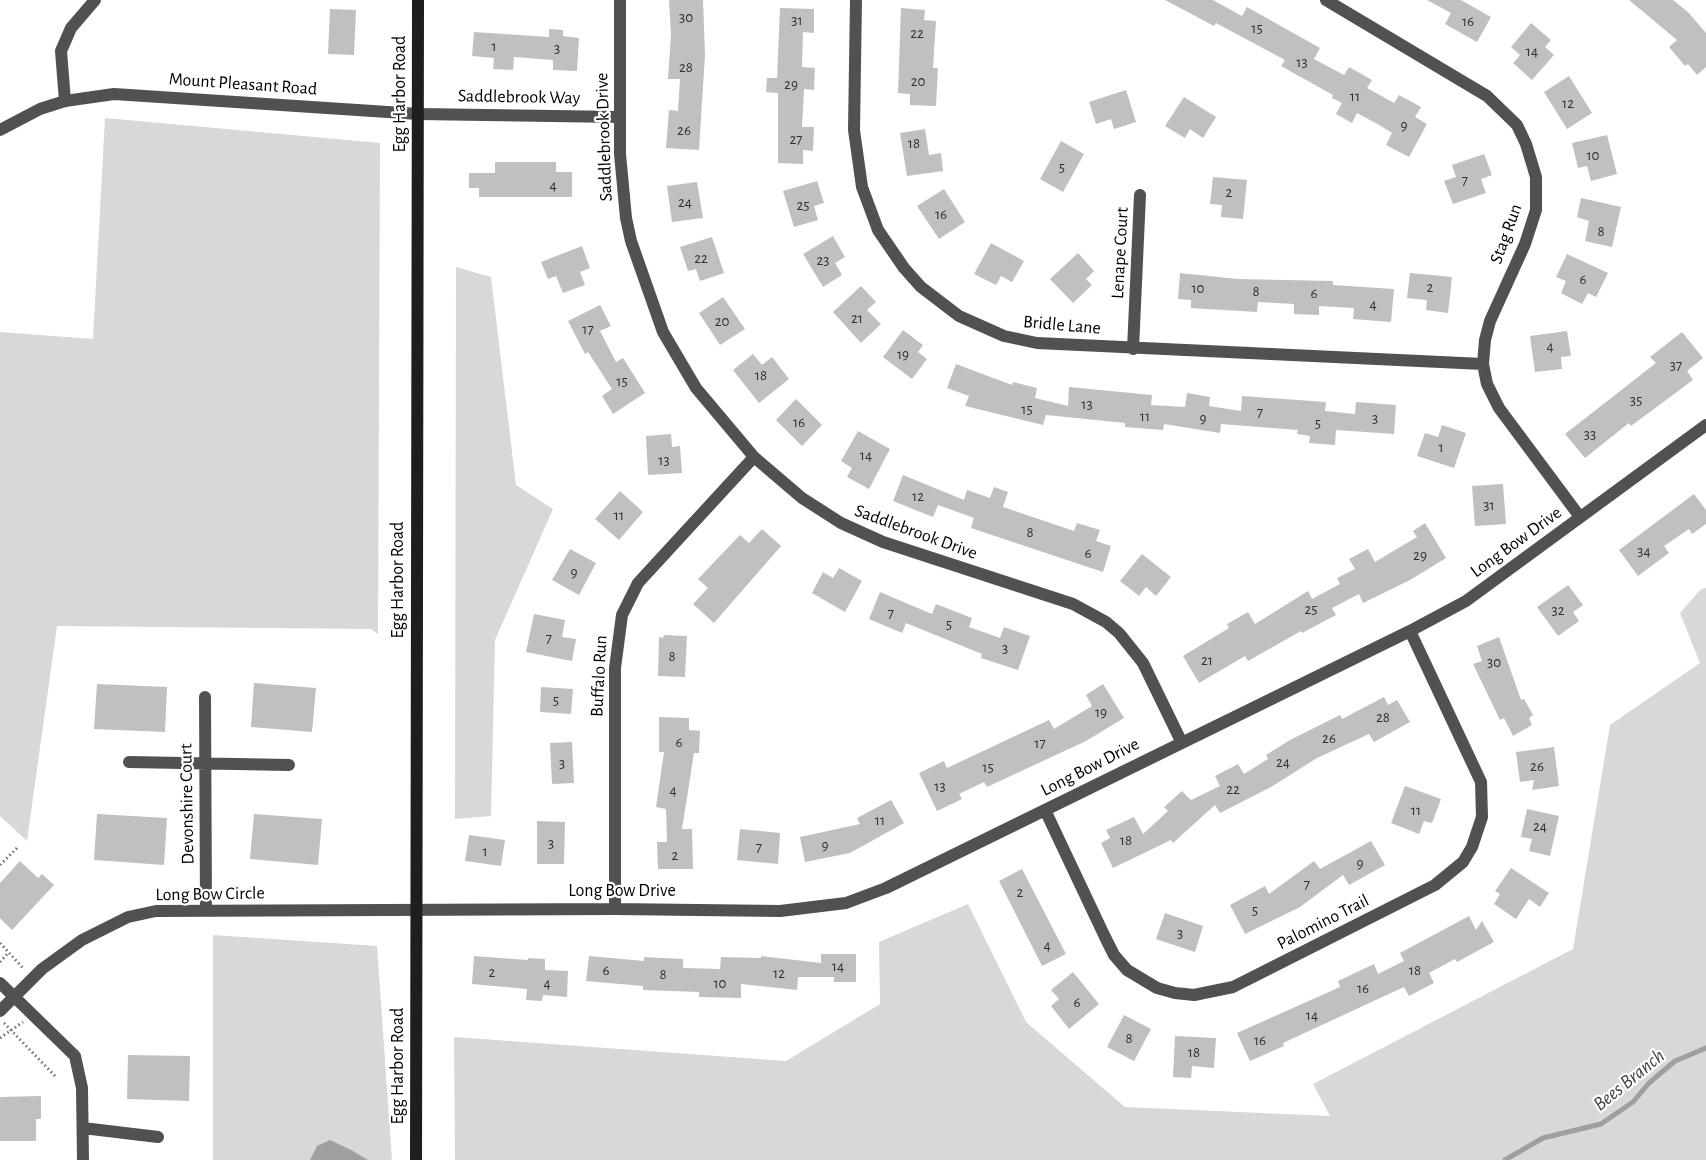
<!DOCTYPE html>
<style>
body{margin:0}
canvas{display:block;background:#fff}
</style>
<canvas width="1706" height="1160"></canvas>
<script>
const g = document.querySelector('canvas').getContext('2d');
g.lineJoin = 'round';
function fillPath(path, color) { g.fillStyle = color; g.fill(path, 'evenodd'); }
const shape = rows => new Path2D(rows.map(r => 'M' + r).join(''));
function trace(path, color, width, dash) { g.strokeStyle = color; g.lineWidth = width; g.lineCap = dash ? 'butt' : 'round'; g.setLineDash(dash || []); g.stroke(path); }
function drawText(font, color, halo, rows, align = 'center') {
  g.font = font + ' "Alegreya Sans",sans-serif'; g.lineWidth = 4.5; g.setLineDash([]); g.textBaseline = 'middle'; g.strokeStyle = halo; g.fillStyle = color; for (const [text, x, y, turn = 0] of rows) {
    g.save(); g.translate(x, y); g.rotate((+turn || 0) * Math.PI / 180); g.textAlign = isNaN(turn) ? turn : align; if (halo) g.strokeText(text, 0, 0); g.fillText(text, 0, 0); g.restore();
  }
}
fillPath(shape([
 [105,118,380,143,378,634,371,629,57,626,27,841,0,816,0,332,93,339],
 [456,267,491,277,516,485,553,509,495,640,491,816,455,819],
 [1706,588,1706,1160,455,1160,454,1037,786,1061,880,1004,879,942,968,904,1026,1022,1125,1107,1330,1116,1313,1084,1573,949,1610,725,1700,663,1680,613,1701,589],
 [213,935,377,946,392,1160,213,1160]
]), '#d8d8d8');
fillPath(shape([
 [330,1140,351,1150,368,1160,310,1160,317,1146]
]), '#9f9f9f');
trace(shape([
 [1505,1160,1543,1138,1601,1124,1633,1102,1649,1083,1675,1061,1706,1048]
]), '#9f9f9f', 5);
fillPath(shape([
 [669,0,703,0,705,55,699,150,666,148,669,110,678,111,680,79,668,79,671,34],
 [1165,0,1213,0,1242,16,1247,7,1320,48,1314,59,1344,75,1349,67,1372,80,1367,88,1394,103,1399,95,1421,107,1415,117,1427,124,1409,157,1386,145,1392,133,1381,126,1357,113,1352,123,1336,114,1342,103,1332,98,1333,95,1281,66,1285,60,1216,23,1214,26],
 [1427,0,1461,0,1491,17,1477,42,1445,24,1451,13],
 [1629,0,1673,0,1689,13,1706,33,1706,67,1697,75,1688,64,1685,66,1669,47,1677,40],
 [780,8,814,9,814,33,803,32,802,67,815,68,814,90,804,89,802,127,814,127,813,151,803,150,803,164,778,163,778,93,766,92,767,78,777,78],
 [901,8,925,10,924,20,936,21,933,68,938,68,936,106,910,105,910,94,898,93],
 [330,9,356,10,354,55,328,54],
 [1531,23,1551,40,1545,47,1554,55,1532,80,1513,63,1520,55,1511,47],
 [549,29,563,30,563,36,579,38,577,71,553,70,553,60,514,57,513,70,493,69,494,58,472,56,474,32,549,37],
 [1569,76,1592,113,1567,129,1544,92],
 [1126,90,1136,122,1114,129,1111,119,1096,124,1089,102],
 [1184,97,1216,117,1203,138,1190,129,1185,138,1165,126],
 [925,129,929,155,941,153,943,171,907,176,900,133],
 [1607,135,1617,174,1591,181,1587,166,1578,168,1572,143],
 [1061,141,1084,154,1063,192,1040,179],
 [1484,154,1492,175,1481,179,1486,193,1453,204,1444,181,1456,177,1452,165],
 [495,162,556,162,556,172,572,172,572,197,479,197,479,188,469,188,469,173,495,173],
 [1213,177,1247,180,1243,219,1221,217,1222,205,1210,204],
 [817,181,824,203,814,206,818,220,794,227,783,191],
 [697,182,703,218,672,222,667,186],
 [944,189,965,222,939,239,917,206],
 [1581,198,1621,207,1612,247,1585,241,1589,221,1577,217],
 [833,236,845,257,835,263,842,275,823,287,803,254],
 [712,237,724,273,700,281,696,269,688,271,680,247],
 [991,243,1024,261,1012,282,1001,276,996,285,974,274],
 [582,246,590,268,580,272,585,285,563,293,556,276,548,279,541,262],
 [1078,253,1094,271,1086,279,1092,285,1073,303,1050,279],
 [1567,254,1608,273,1596,297,1588,293,1582,304,1561,293,1566,281,1556,277],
 [1180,273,1238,279,1333,281,1333,285,1394,289,1391,322,1353,319,1354,308,1319,306,1319,315,1294,314,1294,304,1258,302,1257,312,1191,308,1191,300,1178,299],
 [1410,273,1452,277,1448,313,1426,310,1427,300,1407,298],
 [861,286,876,302,867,310,881,324,861,343,833,312],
 [723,297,745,329,720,345,699,313],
 [600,305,611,326,600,331,616,362,623,358,645,393,613,414,602,396,612,389,588,352,585,354,568,321],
 [903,330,923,345,918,352,927,359,912,379,883,357],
 [1567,331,1571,356,1561,357,1562,369,1535,372,1530,336],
 [1682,332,1703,358,1687,371,1693,380,1631,426,1629,423,1585,458,1565,434,1656,363,1650,357],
 [753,354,762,365,772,357,789,379,759,403,733,370],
 [956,364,1012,385,1013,382,1037,388,1035,398,1068,406,1069,387,1152,395,1151,405,1185,407,1187,393,1210,397,1209,406,1241,411,1242,396,1326,402,1325,411,1355,414,1356,402,1396,405,1394,434,1336,430,1335,445,1309,443,1310,436,1297,434,1298,430,1221,424,1220,433,1164,424,1163,430,1125,427,1125,423,1046,415,1043,425,965,406,969,396,947,388],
 [796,399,822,425,802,446,776,420],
 [1442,425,1466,433,1454,468,1417,456,1425,433,1438,437],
 [858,431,890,449,869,489,847,477,852,468,841,461],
 [671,434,672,447,680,446,682,473,648,475,646,436],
 [903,475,964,500,967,490,990,498,994,487,1008,492,1003,507,1074,531,1077,523,1100,530,1096,541,1111,546,1103,572,971,528,974,518,938,505,933,517,893,501],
 [1503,484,1506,524,1475,526,1472,486],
 [620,491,643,512,619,540,595,519],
 [1694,494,1706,510,1706,524,1692,534,1689,529,1664,546,1669,553,1638,576,1619,550],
 [1425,523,1446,558,1410,580,1363,603,1359,594,1332,608,1336,615,1302,633,1301,631,1248,661,1245,656,1199,683,1183,656,1229,628,1227,624,1248,612,1255,624,1308,591,1312,599,1340,584,1337,578,1355,569,1349,559,1368,549,1375,562,1417,537,1413,531],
 [762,529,781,546,714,623,693,604,708,588,698,579,740,535,749,543],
 [570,549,596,563,579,595,552,580],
 [1142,554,1171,577,1156,596,1146,587,1139,596,1120,581],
 [839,568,862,581,845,612,812,593,823,572,833,578],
 [1568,585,1583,605,1573,612,1579,621,1558,636,1537,607],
 [880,592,932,614,936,604,972,618,969,627,1000,638,1004,627,1030,636,1018,670,981,658,982,654,906,623,902,633,869,619],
 [534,614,565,620,562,637,576,639,572,661,526,652],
 [664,635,687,636,685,677,658,676,659,637,663,638],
 [1499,637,1521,700,1524,699,1533,715,1529,718,1532,725,1513,736,1504,718,1500,720,1473,664,1482,661,1477,646],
 [254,683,316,688,312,732,251,727],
 [97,684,167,687,165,732,94,729],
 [1103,684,1124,718,1086,741,1030,767,987,787,984,782,959,794,962,799,937,811,919,773,944,761,947,768,1049,720,1054,729,1092,706,1086,695],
 [541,687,573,689,571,714,540,712],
 [1384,697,1388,705,1397,700,1410,722,1374,742,1369,734,1317,758,1271,787,1220,813,1215,805,1173,843,1171,840,1113,868,1101,843,1110,838,1106,830,1134,817,1143,834,1168,811,1164,807,1182,791,1191,800,1220,786,1215,776,1238,764,1244,774,1268,759,1266,755,1290,740,1340,715,1342,719],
 [659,717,689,718,689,730,700,731,699,753,694,753,682,829,692,829,693,869,658,869,657,842,667,842,666,809,656,807,664,752,659,752],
 [572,742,574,783,552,784,550,743],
 [1554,747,1559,786,1532,790,1534,780,1520,782,1516,752],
 [1405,786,1441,799,1432,823,1424,821,1419,834,1391,823],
 [891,800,904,823,850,853,805,862,800,837,860,824,857,818],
 [1527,809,1559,816,1550,856,1529,851,1532,839,1521,837],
 [97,814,167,818,164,865,94,860],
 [254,814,322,819,318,865,250,859],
 [537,821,565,822,564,864,537,864],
 [740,829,780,833,778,864,737,860],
 [469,835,505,840,501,866,465,861],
 [1371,841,1385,865,1349,885,1343,875,1300,907,1245,934,1230,905,1265,886,1269,894,1314,861,1320,869],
 [20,861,38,878,42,874,54,885,12,930,0,918,0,883],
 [1511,868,1549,893,1540,907,1529,899,1516,919,1494,904,1500,894,1495,891],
 [1022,869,1066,954,1042,966,999,881],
 [1165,913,1203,926,1195,952,1156,939],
 [1469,916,1476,930,1482,921,1494,942,1457,962,1455,959,1429,973,1434,983,1409,996,1404,987,1283,1043,1284,1046,1250,1061,1237,1033,1340,987,1338,981,1374,964,1378,974,1404,961,1400,953],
 [821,954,856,954,856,982,834,982,834,977,798,977,797,990,741,984,741,998,699,997,699,992,643,990,643,986,586,981,589,956,644,961,644,957,683,959,683,968,720,969,721,957,761,958,761,956,821,963],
 [474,956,528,960,528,958,545,959,545,970,568,971,567,997,543,995,542,1001,526,1000,527,989,472,984],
 [1073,972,1099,1004,1069,1029,1051,1006,1059,999,1051,990],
 [1124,1015,1151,1029,1134,1061,1107,1047],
 [1175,1036,1216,1038,1214,1068,1192,1066,1191,1078,1173,1077],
 [128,1055,190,1056,189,1101,127,1099],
 [41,1096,41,1119,36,1119,36,1141,0,1141,0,1097]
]), '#c0c0c0');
trace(shape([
 [0,865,18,847],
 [0,943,23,968],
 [0,962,9,952],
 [4,1023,57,1078],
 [0,1038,23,1022]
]), '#737373', 3, [1.5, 3]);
trace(shape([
 [620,0,620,154,626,218,631,241,663,332,696,388,754,457,802,498,841,523,883,542,1073,604,1106,622,1119,633,1143,663,1181,741],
 [856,0,854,130,862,187,878,230,904,268,921,287,959,316,1004,336,1037,343,1483,364],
 [1326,0,1487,96,1517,125,1526,144,1536,177,1536,210,1525,244,1490,321,1485,340,1483,364,1487,384,1499,408,1580,517],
 [65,101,61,51,71,28,95,0],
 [418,114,619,117],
 [1133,349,1140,195],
 [205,697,206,910],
 [129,762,289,765],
 [1045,810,1105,937,1114,955,1127,970,1157,988,1175,993,1194,995,1233,987,1435,885,1463,862,1472,847,1482,817,1481,782,1410,631],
 [615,909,615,668,622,615,638,583,754,457],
 [0,983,75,1056,82,1088,83,1160],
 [0,1011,42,969,82,940,128,917,156,911,615,909,780,911,846,903,886,888,1410,631,1466,601,1706,425],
 [83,1128,158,1137]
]), '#515151', 12);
trace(shape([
 [0,130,40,109,65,101,114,94,418,114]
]), '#515151', 12);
trace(shape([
 [416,1160,418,0]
]), '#1e1e1e', 12);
drawText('15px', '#303030', null, [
 ["30",686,17],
 ["31",797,20],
 ["16",1468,21],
 ["15",1257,28],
 ["22",917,33],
 ["1",494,46],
 ["3",557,48],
 ["14",1532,51],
 ["13",1302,62],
 ["28",686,67],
 ["20",918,81],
 ["29",791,84],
 ["11",1355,96],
 ["12",1568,103],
 ["9",1404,125],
 ["26",684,130],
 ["27",796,139],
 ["18",914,143],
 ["10",1593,155],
 ["5",1062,167],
 ["7",1465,180],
 ["4",553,185],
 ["2",1229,192],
 ["24",685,202],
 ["25",803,205],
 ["16",941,214],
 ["8",1601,231],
 ["22",701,258],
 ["23",823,260],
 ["6",1583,279],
 ["2",1430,287],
 ["10",1198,288],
 ["8",1256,291],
 ["6",1314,293],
 ["4",1373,304],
 ["21",857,318],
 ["20",722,321],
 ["17",588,329],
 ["4",1550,346],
 ["19",903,354],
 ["37",1676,365],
 ["18",761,375],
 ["15",622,381],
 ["35",1636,400],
 ["13",1087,404],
 ["15",1027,409],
 ["7",1260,412],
 ["11",1145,416],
 ["9",1203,418],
 ["3",1375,418],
 ["16",799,422],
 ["5",1318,423],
 ["33",1590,434],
 ["1",1441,447],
 ["14",866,455],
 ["13",664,460],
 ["12",918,496],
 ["31",1489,505],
 ["11",619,515],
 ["8",1030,532],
 ["34",1644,551],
 ["6",1088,553],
 ["29",1420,555],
 ["9",574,572],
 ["25",1311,609],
 ["32",1558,610],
 ["7",891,613],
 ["5",949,624],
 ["7",549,638],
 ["3",1005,648],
 ["8",672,656],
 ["21",1207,660],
 ["30",1494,662],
 ["5",556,700],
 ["19",1101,712],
 ["28",1383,717],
 ["26",1329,738],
 ["6",679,742],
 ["17",1040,743],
 ["24",1283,762],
 ["3",562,763],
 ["26",1537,766],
 ["15",988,767],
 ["13",940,786],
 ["22",1233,789],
 ["4",673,790],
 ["11",1416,810],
 ["11",880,820],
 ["24",1540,826],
 ["18",1126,840],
 ["3",551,843],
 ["9",825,845],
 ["7",759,847],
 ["1",485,851],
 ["2",675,855],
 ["9",1360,863],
 ["7",1307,884],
 ["2",1020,892],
 ["5",1255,910],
 ["3",1180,933],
 ["4",1047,945],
 ["14",838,966],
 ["6",606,970],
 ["18",1415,970],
 ["2",492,972],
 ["12",779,973],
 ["8",663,974],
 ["4",547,983],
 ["10",720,983],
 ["16",1363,988],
 ["6",1077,1002],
 ["14",1312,1015],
 ["8",1129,1038],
 ["16",1260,1040],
 ["18",1194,1052]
]);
drawText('18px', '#000', '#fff', [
 ["Mount Pleasant Road",243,84,4],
 ["Egg Harbor Road",400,94,-90],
 ["Saddlebrook Way",519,97,1],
 ["Saddlebrook Drive",604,137,-92],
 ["Stag Run",1506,234,-70],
 ["Lenape Court",1120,253,-87],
 ["Bridle Lane",1062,325,5],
 ["Saddlebrook Drive",916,532,20],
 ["Long Bow Drive",1516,542,-36],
 ["Egg Harbor Road",398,580,-90],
 ["Buffalo Run",599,676,-87],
 ["Long Bow Drive",1090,767,-27],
 ["Devonshire Court",187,804,-91],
 ["Long Bow Drive",622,891],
 ["Long Bow Circle",210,894,-1],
 ["Palomino Trail",1323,922,-27],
 ["Egg Harbor Road",398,1066,-90]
]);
drawText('italic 20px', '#404040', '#fff', [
 ["Bees Branch",1629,1080,-39]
]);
</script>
